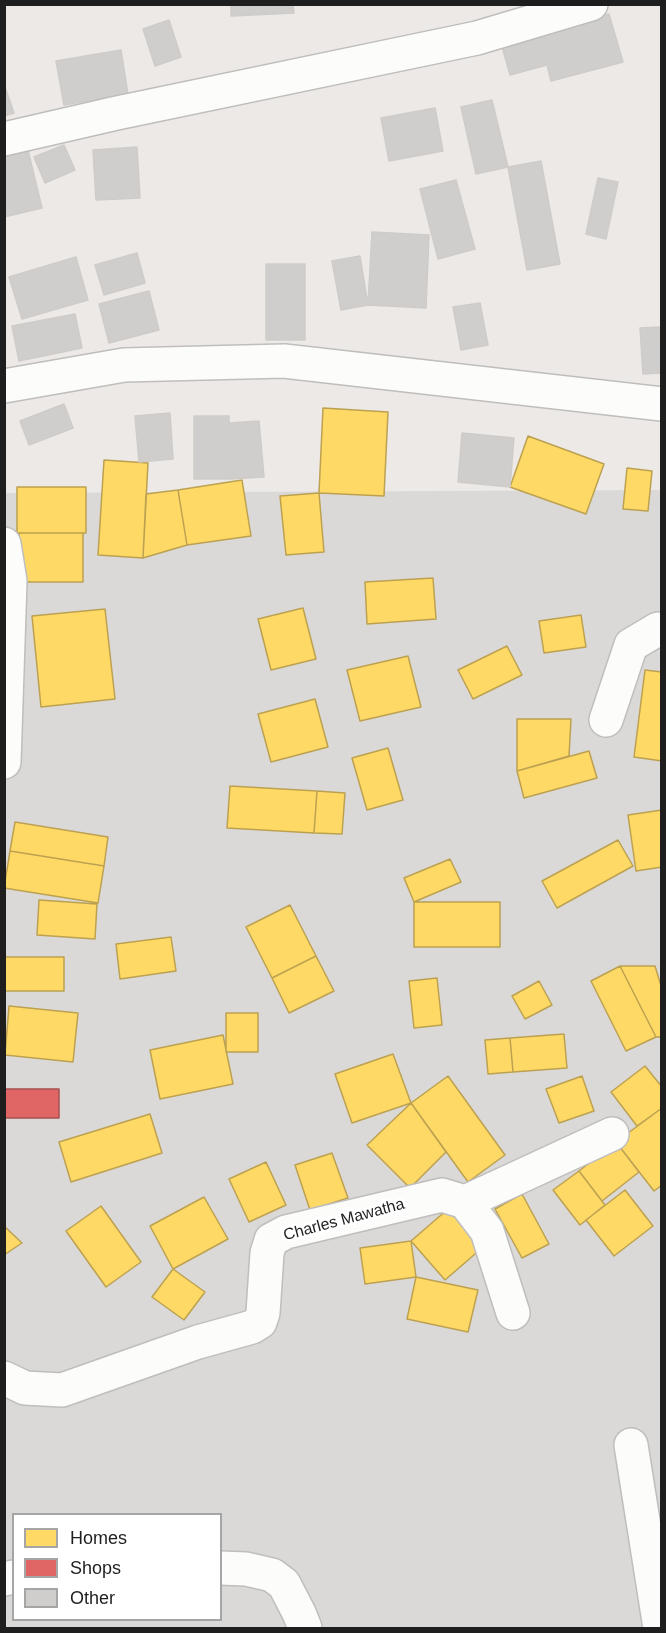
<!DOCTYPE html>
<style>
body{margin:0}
#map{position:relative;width:666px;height:1633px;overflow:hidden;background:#ece9e7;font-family:Helvetica,sans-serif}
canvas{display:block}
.frame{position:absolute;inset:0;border:6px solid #1e1e1e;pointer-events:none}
.legend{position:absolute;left:12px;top:1513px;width:210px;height:108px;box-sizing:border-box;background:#fff;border:2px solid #a5a5a5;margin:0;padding:8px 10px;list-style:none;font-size:18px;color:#1e1e1e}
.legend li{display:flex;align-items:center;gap:12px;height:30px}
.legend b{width:30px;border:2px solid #a5a5a5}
</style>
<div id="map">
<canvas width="666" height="1633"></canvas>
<div class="frame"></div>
<ul class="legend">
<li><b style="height:16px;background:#ffd966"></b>Homes</li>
<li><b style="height:16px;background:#e06666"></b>Shops</li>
<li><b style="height:16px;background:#d0cecc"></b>Other</li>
</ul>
</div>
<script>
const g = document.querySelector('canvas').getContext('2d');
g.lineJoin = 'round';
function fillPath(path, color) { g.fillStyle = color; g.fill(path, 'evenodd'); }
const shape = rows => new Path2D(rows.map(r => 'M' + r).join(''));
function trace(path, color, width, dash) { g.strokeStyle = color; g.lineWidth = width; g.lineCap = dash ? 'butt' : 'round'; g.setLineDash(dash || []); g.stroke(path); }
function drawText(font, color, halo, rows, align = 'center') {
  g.font = font + ' Helvetica,sans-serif'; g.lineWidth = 6; g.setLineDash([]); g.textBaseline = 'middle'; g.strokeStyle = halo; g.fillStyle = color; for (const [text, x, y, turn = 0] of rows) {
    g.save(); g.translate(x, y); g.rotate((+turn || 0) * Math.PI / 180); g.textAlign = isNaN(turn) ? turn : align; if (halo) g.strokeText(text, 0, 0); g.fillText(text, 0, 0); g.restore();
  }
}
fillPath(shape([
 [661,490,661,1628,5,1628,4,493],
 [14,1514,220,1514,220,1620,14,1620]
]), '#dbd9d8');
const homes = shape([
 [323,408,388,412,384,496,319,493,323,408],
 [528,436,604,464,586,514,510,487,528,436],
 [104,460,148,463,143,558,98,555,104,460],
 [627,468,652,471,648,511,623,509,627,468],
 [242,480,251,536,187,545,178,490,242,480],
 [17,487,86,487,86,533,17,533,17,487],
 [178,490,187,545,143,558,146,494,178,490],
 [319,493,324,552,286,555,280,496,319,493],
 [19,533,83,533,83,582,19,582,19,533],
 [433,578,436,619,367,624,365,582,433,578],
 [303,608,316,659,271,670,258,619,303,608],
 [105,609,115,699,41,707,32,616,105,609],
 [581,615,586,647,544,653,539,621,581,615],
 [507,646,522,675,473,699,458,670,507,646],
 [408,656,421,707,360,721,347,670,408,656],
 [645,670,662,672,662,761,634,757,645,670],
 [315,699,328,747,271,762,258,714,315,699],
 [517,719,571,719,569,756,517,771,517,719],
 [388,748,403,800,367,810,352,758,388,748],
 [589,751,597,778,524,798,517,771,589,751],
 [230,786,317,791,314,833,227,828,230,786],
 [317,791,345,793,342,834,314,833,317,791],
 [662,810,662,867,636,871,628,815,662,810],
 [15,822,108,837,104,866,10,851,15,822],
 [618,840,633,866,557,908,542,881,618,840],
 [10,851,104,866,98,903,4,888,10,851],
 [450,859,461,882,414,902,404,878,450,859],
 [39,900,97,904,95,939,37,935,39,900],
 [414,902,500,902,500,947,414,947,414,902],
 [290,905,316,956,272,978,246,927,290,905],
 [171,937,176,971,120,979,116,944,171,937],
 [316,956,334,991,289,1013,272,978,316,956],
 [4,957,64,957,64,991,4,991,4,957],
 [620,966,655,966,662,989,662,1037,656,1037,620,966],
 [620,966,656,1037,626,1051,591,981,620,966],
 [437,978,442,1025,414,1028,409,981,437,978],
 [539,981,552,1005,525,1019,512,996,539,981],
 [9,1006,78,1013,73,1062,5,1055,9,1006],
 [226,1013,258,1013,258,1052,226,1052,226,1013],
 [564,1034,567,1068,513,1072,510,1038,564,1034],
 [223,1035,233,1084,160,1099,150,1050,223,1035],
 [510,1038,513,1072,488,1074,485,1040,510,1038],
 [393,1054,411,1103,352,1123,335,1074,393,1054],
 [645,1066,662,1087,662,1108,637,1126,611,1092,645,1066],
 [448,1076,505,1155,468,1182,411,1103,448,1076],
 [582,1076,594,1111,559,1123,546,1089,582,1076],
 [411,1103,446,1152,410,1188,367,1145,411,1103],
 [662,1108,662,1185,654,1191,616,1142,662,1108],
 [150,1114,162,1153,71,1182,59,1142,150,1114],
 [616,1142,639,1172,602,1201,579,1171,616,1142],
 [332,1153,348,1198,310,1210,295,1165,332,1153],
 [266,1162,286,1205,249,1222,229,1179,266,1162],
 [579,1171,605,1205,580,1225,553,1190,579,1171],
 [625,1190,653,1226,614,1256,586,1220,625,1190],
 [522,1194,549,1244,522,1258,495,1209,522,1194],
 [204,1197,228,1239,173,1269,150,1226,204,1197],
 [101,1206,141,1262,106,1287,66,1231,101,1206],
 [448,1209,482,1248,445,1280,411,1241,448,1209],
 [4,1226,22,1243,4,1255,4,1226],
 [411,1241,416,1277,365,1284,360,1248,411,1241],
 [173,1269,205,1292,184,1320,152,1297,173,1269],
 [416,1277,478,1290,468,1332,407,1319,416,1277]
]);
fillPath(homes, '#ffd966');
trace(homes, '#bca150', 1.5);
const shops = shape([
 [4,1089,59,1089,59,1118,4,1118,4,1089]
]);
fillPath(shops, '#e06666');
trace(shops, '#a65050', 1.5);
const building = shape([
 [231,4,293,4,294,13,231,16,231,4],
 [609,14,623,62,551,81,547,65,510,75,501,43,609,14],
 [169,20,181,57,155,66,143,29,169,20],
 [121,50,128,94,64,105,56,61,121,50],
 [4,84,14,113,4,116,4,84],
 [492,100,508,167,476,174,461,107,492,100],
 [435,108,443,151,389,161,381,118,435,108],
 [64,145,75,170,45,183,34,157,64,145],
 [27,146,42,208,4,217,4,151,27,146],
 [137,147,140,198,96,200,93,150,137,147],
 [541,161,560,264,527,270,508,167,541,161],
 [598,178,618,182,606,239,586,234,598,178],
 [456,180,475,249,438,259,420,189,456,180],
 [372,232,429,235,426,308,368,305,372,232],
 [137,253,145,283,104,295,95,265,137,253],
 [360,256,368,305,341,310,332,261,360,256],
 [76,257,88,300,22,319,9,277,76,257],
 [266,264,305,264,305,340,266,340,266,264],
 [149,291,159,330,109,343,99,304,149,291],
 [480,303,488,345,461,350,453,307,480,303],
 [75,314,82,348,19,361,12,326,75,314],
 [660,327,662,373,643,374,640,328,660,327],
 [64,404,73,428,29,445,20,421,64,404],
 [170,413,173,459,139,462,135,416,170,413],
 [194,416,229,416,229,479,194,479,194,416],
 [259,421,264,477,229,479,229,423,259,421],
 [462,433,514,438,510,487,458,482,462,433]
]);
fillPath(building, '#d0cecc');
trace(building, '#cfcbc8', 1.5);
const minor = shape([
 [4,139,117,113,477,38,591,4],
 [4,386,124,365,284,361,662,404],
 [606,720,631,645,658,629],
 [465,1202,612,1134],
 [4,1378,25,1388,62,1390,198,1342,252,1327,260,1322,263,1313,267,1253,271,1240,286,1232,442,1195,465,1202,487,1231,513,1313],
 [631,1445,660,1628],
 [220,1568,246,1569,272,1575,284,1584,299,1613,305,1628],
 [4,1579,14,1577]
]);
const tertiary = shape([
 [4,544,10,581,4,762]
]);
trace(minor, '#bfbebd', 36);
trace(tertiary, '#bfbebd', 36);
trace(minor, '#fcfcfb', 33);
trace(tertiary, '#fcfcfb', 33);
drawText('16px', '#1e1e1e', '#fff', [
 ["Charles Mawatha",344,1220,-15]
]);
</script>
